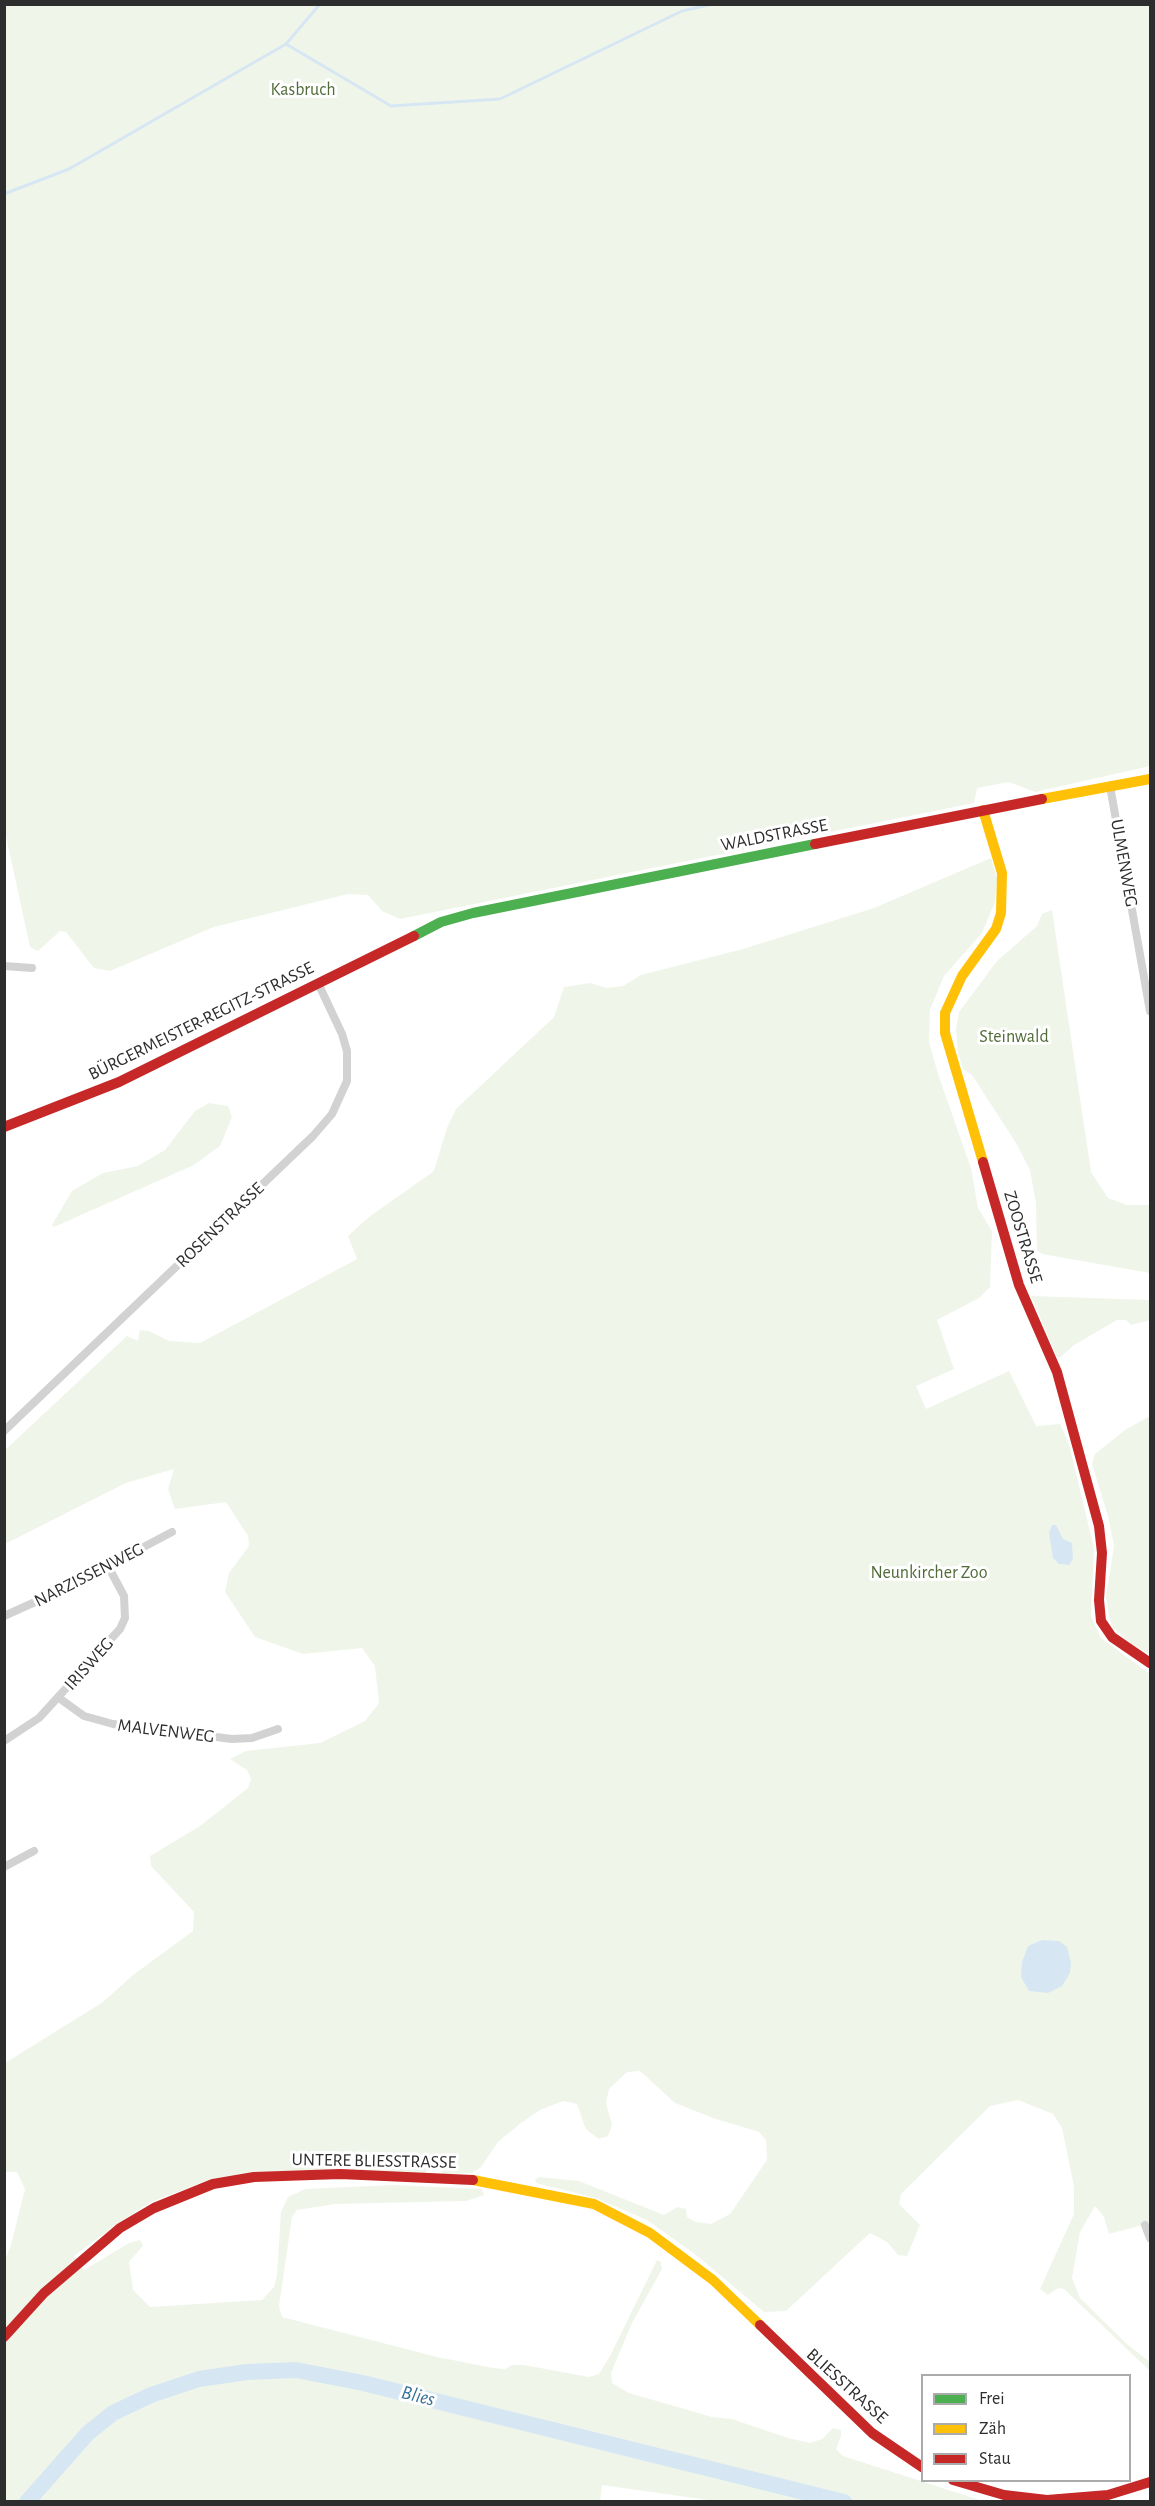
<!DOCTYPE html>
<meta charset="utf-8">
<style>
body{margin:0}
#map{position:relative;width:1155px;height:2506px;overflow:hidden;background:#fff;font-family:"Alegreya Sans",sans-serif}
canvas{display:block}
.frame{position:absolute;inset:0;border:6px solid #2d2d2d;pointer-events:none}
.legend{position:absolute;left:921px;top:2374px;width:210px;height:108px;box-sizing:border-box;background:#fff;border:2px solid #ababab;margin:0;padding:8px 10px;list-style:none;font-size:18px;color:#2d2d2d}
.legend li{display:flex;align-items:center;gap:12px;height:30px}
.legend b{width:30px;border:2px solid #ababab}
</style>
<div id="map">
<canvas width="1155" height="2506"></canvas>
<div class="frame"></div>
<ul class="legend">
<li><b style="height:8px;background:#4caf50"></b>Frei</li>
<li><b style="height:8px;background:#ffc107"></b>Zäh</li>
<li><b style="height:8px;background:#c62828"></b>Stau</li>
</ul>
</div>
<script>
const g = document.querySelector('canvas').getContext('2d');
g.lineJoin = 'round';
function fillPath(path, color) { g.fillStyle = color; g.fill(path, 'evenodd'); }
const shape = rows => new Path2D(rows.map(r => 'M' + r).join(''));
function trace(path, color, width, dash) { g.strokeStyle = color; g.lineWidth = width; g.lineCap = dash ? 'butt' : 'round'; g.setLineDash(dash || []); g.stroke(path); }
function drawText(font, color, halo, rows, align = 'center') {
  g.font = font + ' "Alegreya Sans",sans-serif'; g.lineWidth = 6; g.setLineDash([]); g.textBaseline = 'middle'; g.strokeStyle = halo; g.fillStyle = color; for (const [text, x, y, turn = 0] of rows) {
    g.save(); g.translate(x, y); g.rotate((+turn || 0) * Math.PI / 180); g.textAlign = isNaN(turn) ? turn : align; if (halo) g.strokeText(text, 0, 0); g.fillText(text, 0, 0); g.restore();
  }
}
fillPath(shape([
 [4,5,1150,5,1150,766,1035,792,1009,782,977,788,974,803,400,919,382,911,368,895,348,894,214,927,110,971,94,968,66,932,60,931,38,951,30,947,4,827],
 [991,858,997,878,995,902,982,933,944,976,930,1010,929,1042,938,1074,971,1168,978,1208,992,1231,990,1287,979,1298,937,1320,954,1369,916,1386,926,1409,1009,1371,1036,1426,1060,1424,1069,1444,1094,1548,1091,1616,1101,1638,1150,1674,1150,2223,1109,2234,1104,2217,1095,2206,1080,2232,1072,2278,1080,2298,1128,2345,1150,2362,1150,2371,1064,2289,1058,2288,1048,2295,1040,2289,1074,2214,1074,2186,1062,2128,1053,2114,1018,2100,990,2106,901,2194,899,2204,920,2225,907,2256,898,2255,887,2242,870,2233,786,2311,764,2312,696,2255,647,2220,596,2198,536,2183,535,2180,539,2177,579,2181,664,2215,678,2207,686,2209,687,2217,696,2222,711,2224,730,2214,767,2160,766,2140,759,2132,713,2118,675,2103,640,2071,627,2072,609,2089,606,2103,612,2125,608,2136,599,2139,588,2131,585,2127,577,2104,563,2101,540,2110,521,2123,498,2142,481,2167,472,2173,442,2174,440,2167,430,2167,425,2173,212,2179,151,2202,118,2223,74,2256,84,2270,129,2243,140,2240,143,2246,129,2262,133,2290,150,2307,262,2300,274,2287,277,2275,281,2212,288,2197,305,2189,394,2185,482,2189,484,2195,466,2201,335,2204,297,2210,292,2217,279,2306,282,2317,437,2357,493,2368,505,2369,512,2365,524,2365,589,2377,599,2374,610,2356,657,2260,661,2262,662,2269,632,2323,611,2373,612,2383,629,2393,712,2417,732,2419,788,2438,810,2443,822,2439,833,2428,841,2430,841,2436,836,2449,843,2456,983,2501,722,2502,602,2485,600,2502,5,2501,5,2260,11,2245,25,2189,17,2172,5,2172,5,2063,103,2002,133,1975,193,1931,194,1912,151,1866,150,1856,200,1826,248,1788,251,1779,247,1770,230,1759,246,1751,320,1743,365,1721,379,1703,375,1666,362,1648,303,1654,255,1637,225,1592,229,1573,249,1546,248,1536,226,1502,175,1509,168,1489,174,1469,126,1483,5,1544,5,1450,127,1336,138,1341,140,1330,149,1331,169,1341,200,1343,357,1259,348,1236,369,1217,434,1171,447,1128,456,1109,554,1017,564,987,590,983,607,988,623,986,641,975,743,949,874,908],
 [1052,910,1091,1172,1108,1198,1127,1205,1150,1205,1150,1273,1042,1254,1037,1250,1036,1203,1030,1170,1016,1143,972,1075,963,1069,958,1053,956,1029,959,1012,997,961,1037,926,1042,914],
 [209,1103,228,1106,232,1117,220,1146,194,1165,54,1227,52,1225,72,1191,103,1173,138,1166,165,1150,195,1111],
 [1150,1295,1150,1320,1131,1325,1126,1320,1117,1320,1074,1345,1061,1357,1057,1357,1031,1296,1149,1300],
 [1150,1416,1150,1654,1133,1645,1112,1627,1109,1615,1106,1597,1114,1546,1108,1516,1092,1464,1095,1454,1125,1430]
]), '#f0f5ea');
fillPath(shape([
 [1052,1525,1056,1525,1063,1539,1072,1543,1073,1559,1069,1565,1059,1564,1053,1558,1049,1533],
 [1042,1940,1059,1941,1067,1947,1071,1962,1070,1973,1062,1986,1048,1993,1029,1991,1021,1977,1022,1962,1028,1946]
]), '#d6e7f3');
trace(shape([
 [286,44,391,106,500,99,682,11,713,4],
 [4,194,69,169,286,44,320,4]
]), '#d6e7f3', 3);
trace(shape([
 [27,2502,88,2433,113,2413,151,2395,199,2379,247,2372,296,2370,363,2383,844,2502]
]), '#d6e7f3', 16);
trace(shape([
 [1110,786,1150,1011],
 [4,966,32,968],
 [4,1431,313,1136,332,1114,347,1081,347,1051,342,1034,318,983],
 [4,1616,64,1589,172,1532],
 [59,1698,84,1716,113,1724,232,1739,252,1738,278,1729],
 [4,1741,39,1718,120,1629,125,1618,124,1596,108,1566],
 [4,1867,34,1851],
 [1145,2225,1150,2238]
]), '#d2d2d2', 8);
trace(shape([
 [414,936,441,922,473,913,815,844]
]), '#4caf50', 10);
trace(shape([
 [1042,799,1150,779],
 [983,1162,945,1033,945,1013,962,976,996,929,1001,913,1002,873,983,810],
 [473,2180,594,2204,650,2233,713,2280,760,2325]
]), '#ffc107', 10);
trace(shape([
 [815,844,1042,799],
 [4,1127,119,1082,414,936],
 [983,1162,1019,1285,1057,1372,1099,1526,1102,1553,1099,1600,1101,1621,1112,1637,1150,1663],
 [760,2325,872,2433,922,2467],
 [4,2337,44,2293,120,2228,154,2208,213,2184,254,2177,340,2174,473,2180],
 [953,2480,1004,2495,1047,2500,1108,2495,1150,2482]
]), '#c62828', 10);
drawText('18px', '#506c38', '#fff', [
 ["Kasbruch",303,90],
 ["Steinwald",1014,1037],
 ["Neunkircher Zoo",929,1573]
]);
drawText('18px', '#2d2d2d', '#fff', [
 ["WALDSTRASSE",774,835,-11],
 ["ULMENWEG",1124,863,80],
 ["BÜRGERMEISTER-REGITZ-STRASSE",201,1021,-26],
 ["ROSENSTRASSE",220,1225,-44],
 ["ZOOSTRASSE",1023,1237,73],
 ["NARZISSENWEG",89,1575,-27],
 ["IRISWEG",89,1664,-48],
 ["MALVENWEG",166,1731,7],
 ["UNTERE BLIESSTRASSE",374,2161,1],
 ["BLIESSTRASSE",847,2386,42]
]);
drawText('italic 20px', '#367095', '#fff', [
 ["Blies",418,2396,14]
]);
</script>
